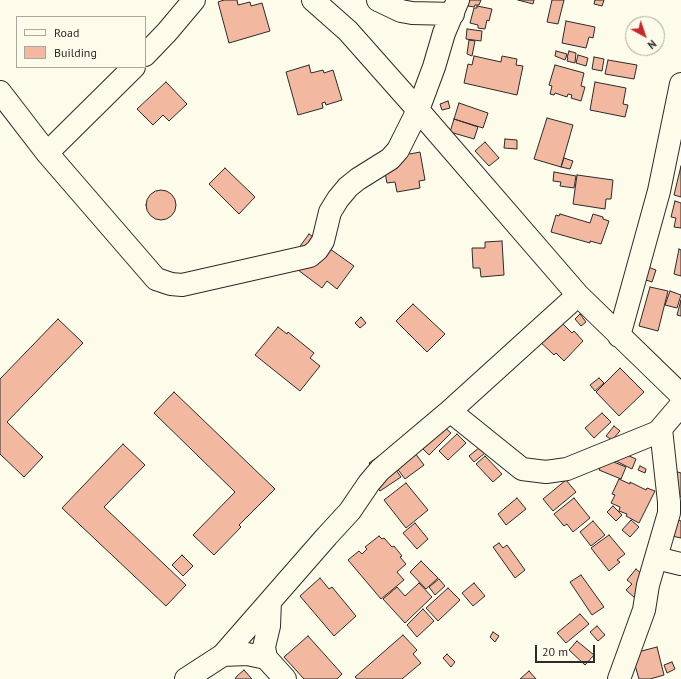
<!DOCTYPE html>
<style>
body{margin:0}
#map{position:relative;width:681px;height:679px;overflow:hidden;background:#fdfbea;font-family:"PT Sans",sans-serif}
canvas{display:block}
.legend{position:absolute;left:16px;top:16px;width:130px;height:52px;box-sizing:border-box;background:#fdfbea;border:1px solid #a9a89e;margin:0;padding:5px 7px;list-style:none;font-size:12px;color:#2b2b2b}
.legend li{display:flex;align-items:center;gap:8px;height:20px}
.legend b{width:20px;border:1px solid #a9a89e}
.north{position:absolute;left:625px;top:16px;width:40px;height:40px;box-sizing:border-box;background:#fdfbea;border:1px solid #a9a89e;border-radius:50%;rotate:140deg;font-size:11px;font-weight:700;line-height:16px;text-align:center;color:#2b2b2b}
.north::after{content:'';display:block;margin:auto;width:14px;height:18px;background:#c62828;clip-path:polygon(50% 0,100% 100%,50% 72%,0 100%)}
.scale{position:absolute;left:535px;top:645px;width:60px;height:18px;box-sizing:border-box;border:2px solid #2b2b2b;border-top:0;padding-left:5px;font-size:12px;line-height:14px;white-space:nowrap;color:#2b2b2b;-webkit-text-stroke:3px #fdfbea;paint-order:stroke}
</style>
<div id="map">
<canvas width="681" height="679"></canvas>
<ul class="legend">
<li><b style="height:5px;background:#fdfbea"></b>Road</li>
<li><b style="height:11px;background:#f2b8a0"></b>Building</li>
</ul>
<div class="north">N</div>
<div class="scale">20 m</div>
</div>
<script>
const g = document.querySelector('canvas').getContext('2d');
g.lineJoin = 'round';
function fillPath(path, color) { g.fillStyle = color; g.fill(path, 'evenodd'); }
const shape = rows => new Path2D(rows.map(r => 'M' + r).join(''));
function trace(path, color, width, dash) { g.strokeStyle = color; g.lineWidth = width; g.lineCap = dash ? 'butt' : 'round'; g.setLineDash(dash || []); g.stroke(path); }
const building = shape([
 [224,0,237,0,238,5,250,2,251,6,262,3,270,31,229,43,218,2,224,0],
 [469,0,481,0,479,5,475,5,474,7,468,6,469,0],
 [518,0,534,0,533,4,518,0],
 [552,0,564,0,558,24,547,22,552,0],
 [595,0,604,0,602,6,594,4,595,0],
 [477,6,492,9,489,21,487,20,485,29,478,28,478,25,470,23,474,8,477,8,477,6],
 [566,21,595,27,593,38,589,37,586,48,562,43,566,21],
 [467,29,482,31,481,41,466,39,467,29],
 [469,40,475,41,472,56,467,54,469,40],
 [556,51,567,54,565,60,555,56,556,51],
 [569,51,576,53,575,63,567,61,568,58,567,58,569,51],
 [578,55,588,58,586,66,576,63,578,55],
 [474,56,501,62,502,56,517,59,516,65,523,66,517,95,464,83,468,64,472,65,474,56],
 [594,57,604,59,602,71,592,69,594,57],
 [608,60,637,65,634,79,605,74,608,60],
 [309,65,311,73,323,70,324,73,333,70,342,100,326,105,325,102,322,103,323,108,298,115,286,72,309,65],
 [555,65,584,73,581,86,585,87,581,101,571,98,572,95,568,94,567,97,555,93,554,95,550,94,552,86,549,85,555,65],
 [166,82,187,104,169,121,163,115,153,125,137,109,166,82],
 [595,82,626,88,623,104,628,105,625,117,590,110,595,82],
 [448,101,450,108,442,110,440,104,448,101],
 [459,103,488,113,483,128,454,119,459,103],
 [547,118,573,125,561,167,534,159,547,118],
 [454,119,478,127,474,139,450,132,454,119],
 [505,139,517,140,517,149,504,148,505,139],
 [485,142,499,158,489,166,475,151,485,142],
 [409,151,410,154,420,152,425,180,419,181,420,188,397,192,395,182,387,183,381,152,409,151],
 [564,158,573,161,570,169,561,167,564,158],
 [681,166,681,197,674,195,681,166],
 [225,168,255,197,239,214,209,184,225,168],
 [554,172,576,176,574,188,560,186,561,182,553,181,554,172],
 [577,175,613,180,611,199,606,199,605,209,573,204,577,175],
 '146 205a15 15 0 1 1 30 0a15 15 0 1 1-30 0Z',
 [675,201,681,203,681,228,674,227,676,218,671,217,675,201],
 [560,214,590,223,593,214,603,217,603,219,609,221,601,244,590,241,590,243,551,232,556,215,559,216,560,214],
 [309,234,354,266,337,289,327,281,322,288,298,270,302,264,292,257,309,234],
 [502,241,504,275,481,277,480,268,473,268,472,248,485,248,485,242,502,241],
 [679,249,681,250,681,276,674,274,679,249],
 [648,267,656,270,652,282,643,279,648,267],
 [650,287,668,291,658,331,639,326,650,287],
 [670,291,681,295,677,308,665,305,670,291],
 [681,300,681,316,677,315,681,300],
 [413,304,445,334,427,352,396,321,413,304],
 [580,314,586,322,581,326,575,319,580,314],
 [555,316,572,333,574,331,583,341,564,361,556,353,554,355,535,337,555,316],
 [361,317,366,323,360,328,355,323,361,317],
 [58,319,83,343,7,422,43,457,24,477,0,454,0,379,58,319],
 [278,327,287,334,288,332,314,353,310,358,320,366,300,391,255,355,278,327],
 [620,368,644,392,619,416,596,392,620,368],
 [599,378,604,383,595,391,590,385,599,378],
 [174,392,275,489,239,525,241,527,214,555,193,535,235,492,154,413,174,392],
 [602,413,611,422,594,438,585,428,602,413],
 [419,423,430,434,440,423,451,433,429,455,408,434,419,423],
 [614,426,620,431,612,440,606,436,614,426],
 [457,434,466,443,448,460,439,451,457,434],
 [123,444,145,465,104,507,186,585,166,606,62,508,123,444],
 [409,445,424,465,405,479,390,459,409,445],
 [480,447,485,453,474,462,469,456,480,447],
 [618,451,636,459,632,469,614,460,618,451],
 [384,453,401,477,380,491,366,472,372,467,369,463,384,453],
 [485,456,502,474,493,482,476,464,485,456],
 [604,458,626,467,621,479,599,470,604,458],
 [640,466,646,469,645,473,638,470,640,466],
 [671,470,681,473,681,497,668,493,671,470],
 [619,479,630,484,630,482,646,490,647,488,655,491,639,523,626,516,627,514,619,511,620,507,611,503,615,495,612,494,619,479],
 [566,480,576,492,553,511,543,499,566,480],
 [406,483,428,510,406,528,384,500,406,483],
 [517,498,526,509,506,525,498,514,517,498],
 [574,498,590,518,573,532,567,524,564,526,554,514,574,498],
 [613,506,622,515,616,521,607,512,613,506],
 [676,519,681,521,681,538,672,536,676,519],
 [631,520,639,527,630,537,622,530,631,520],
 [593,521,605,535,591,546,580,532,593,521],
 [415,523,428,539,417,549,403,533,415,523],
 [609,535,625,554,617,560,620,562,609,571,591,548,609,535],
 [379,536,382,539,384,538,392,547,394,546,402,556,400,557,406,564,397,572,404,580,381,599,348,560,359,551,362,554,367,549,365,547,379,536],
 [499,543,503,548,507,545,525,570,515,578,493,547,499,543],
 [182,555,193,566,183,576,172,565,182,555],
 [421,561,438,578,426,589,410,572,421,561],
 [636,569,644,576,636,599,626,590,632,584,627,580,636,569],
 [581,575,604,607,592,615,570,582,581,575],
 [320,578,329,589,332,587,356,616,334,636,300,596,320,578],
 [439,579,445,586,435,595,429,587,439,579],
 [419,583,432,597,405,623,383,599,397,587,405,596,419,583],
 [474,583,485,596,473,606,462,593,474,583],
 [448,588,460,600,438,621,426,608,448,588],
 [423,609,434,621,417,637,407,625,423,609],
 [580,614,589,624,566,643,557,633,580,614],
 [597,626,605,635,598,641,590,632,597,626],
 [493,632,499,636,495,642,490,637,493,632],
 [403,635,417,650,413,654,421,663,402,679,357,679,355,677,403,635],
 [308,636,342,674,337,679,304,679,284,657,308,636],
 [577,641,594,655,585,665,569,650,577,641],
 [657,647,664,675,650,679,639,679,632,655,634,653,657,647],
 [447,654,455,662,451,667,443,658,447,654],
 [672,662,675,669,667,673,664,665,672,662],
 [244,670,252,679,235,679,237,676,244,670],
 [529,671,536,679,520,679,529,671]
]);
fillPath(building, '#f2b8a0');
trace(building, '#2b2b2b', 1);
const minor = shape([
 [313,0,348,31,418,110,578,295,681,395],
 [378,0,401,11,412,13,453,14],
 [145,55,167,32,194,0],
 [0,92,47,153,156,279,171,284,182,285,310,256,317,250,323,241,330,212,338,199,348,187,358,179,390,159,398,150,418,110,434,67,444,33,458,0],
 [47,153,134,67],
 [619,336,659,191,681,84],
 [450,411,522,469,546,472,567,469,658,432,681,405],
 [656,558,681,564],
 [270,601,269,626,264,647,266,658,285,679],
 [223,655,247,654,266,658],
 [186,679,223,655,327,536,350,511,369,483,380,470,450,411,578,295],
 [619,679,644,610,648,585,669,513,669,502,661,429]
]);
trace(minor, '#2b2b2b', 24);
trace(minor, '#fdfbea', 22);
</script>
